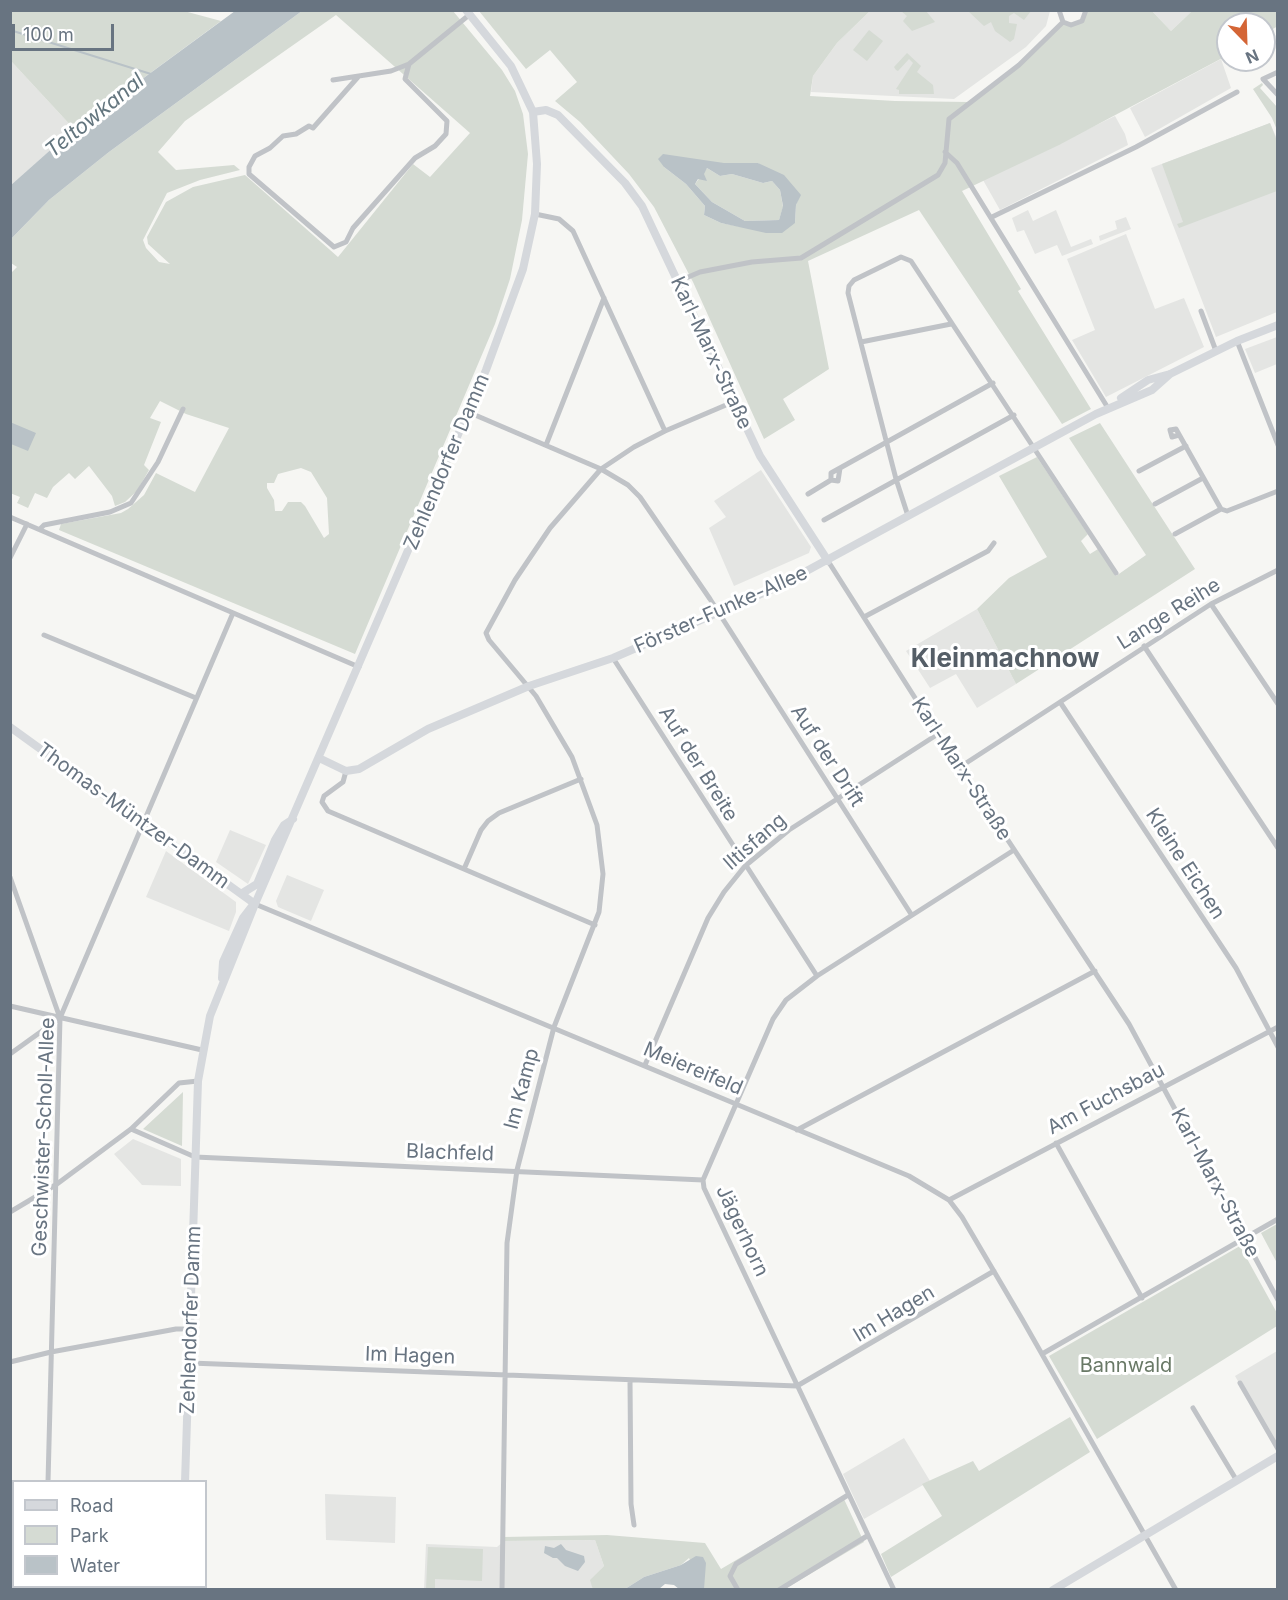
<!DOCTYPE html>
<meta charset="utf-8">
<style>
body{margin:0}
#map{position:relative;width:1288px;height:1600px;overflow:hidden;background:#f6f6f3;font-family:Inter,sans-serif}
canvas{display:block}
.frame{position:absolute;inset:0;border:12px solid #687481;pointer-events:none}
.legend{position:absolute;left:12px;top:1480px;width:195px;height:108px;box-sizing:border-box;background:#fff;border:2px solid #c3c7cd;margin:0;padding:8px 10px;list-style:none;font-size:18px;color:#687481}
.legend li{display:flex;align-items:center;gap:12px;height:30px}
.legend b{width:30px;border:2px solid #c3c7cd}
.north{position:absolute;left:1216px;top:12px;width:60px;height:60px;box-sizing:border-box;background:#fff;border:2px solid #c3c7cd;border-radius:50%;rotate:157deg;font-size:16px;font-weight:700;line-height:24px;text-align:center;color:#687481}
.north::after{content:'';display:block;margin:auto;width:21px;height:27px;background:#d46536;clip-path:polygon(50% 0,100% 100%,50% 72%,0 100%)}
.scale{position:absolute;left:12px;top:24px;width:102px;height:27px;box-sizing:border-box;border:3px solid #687481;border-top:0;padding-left:8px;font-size:18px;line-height:21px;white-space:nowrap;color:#687481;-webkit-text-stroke:4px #fff;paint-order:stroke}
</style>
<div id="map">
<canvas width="1288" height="1600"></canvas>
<div class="frame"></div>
<ul class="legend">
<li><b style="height:8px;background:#d5d8dc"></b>Road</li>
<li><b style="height:16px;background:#d5dbd3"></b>Park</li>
<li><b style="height:16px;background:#b9c2c7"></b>Water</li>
</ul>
<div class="north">N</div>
<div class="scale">100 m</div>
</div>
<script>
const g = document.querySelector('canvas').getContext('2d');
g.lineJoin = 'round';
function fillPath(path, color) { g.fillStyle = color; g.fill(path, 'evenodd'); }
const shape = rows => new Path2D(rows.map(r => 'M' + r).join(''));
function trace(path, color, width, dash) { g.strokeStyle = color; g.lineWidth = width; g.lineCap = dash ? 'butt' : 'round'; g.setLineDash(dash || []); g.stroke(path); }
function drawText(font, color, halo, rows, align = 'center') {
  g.font = font + ' Inter,sans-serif'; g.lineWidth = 6; g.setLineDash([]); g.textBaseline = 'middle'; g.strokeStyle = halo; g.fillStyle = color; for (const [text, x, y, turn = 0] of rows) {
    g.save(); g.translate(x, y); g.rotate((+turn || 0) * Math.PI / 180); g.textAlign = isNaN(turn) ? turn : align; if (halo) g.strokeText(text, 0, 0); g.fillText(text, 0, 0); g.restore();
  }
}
fillPath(shape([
 [870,11,1050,11,1046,26,1026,47,954,99,811,92,813,76,837,43],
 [1152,11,1192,11,1171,31],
 [1221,59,1231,88,1145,137,1130,108],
 [11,61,74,129,11,185],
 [1115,116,1125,134,1128,145,1000,210,983,180],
 [1270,123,1278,141,1277,312,1216,337,1151,168],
 [1028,210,1033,221,1056,210,1071,247,1091,239,1093,244,1062,256,1057,245,1035,254,1024,230,1017,232,1012,218],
 [1126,217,1131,229,1100,241,1099,236,1117,229,1115,221],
 [1126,234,1155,309,1184,298,1204,347,1106,397,1072,340,1095,330,1067,259],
 [1277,337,1277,364,1255,373,1245,349],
 [761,470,811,547,809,553,734,586,709,528,726,517,714,501],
 [977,609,1016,684,977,708,956,674,930,688,906,651],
 [230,830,266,845,248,884,216,862],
 [166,851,236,902,236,912,229,931,146,897],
 [287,875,324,890,311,921,278,907,276,901],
 [133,1139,181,1159,181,1186,142,1185,114,1154],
 [1277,1351,1277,1449,1235,1376],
 [904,1438,930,1481,864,1519,843,1474],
 [325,1494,396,1497,395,1543,326,1540],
 [595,1540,604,1566,591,1580,593,1589,424,1590,426,1544,497,1547,504,1541]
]), '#e4e5e3');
fillPath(shape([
 [11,10,184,11,221,21,74,129,11,61],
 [302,11,453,11,502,70,515,91,523,114,528,154,522,220,510,279,495,324,355,654,59,530,61,524,121,513,128,509,144,495,156,473,195,492,229,428,186,414,160,401,150,418,161,422,144,465,149,470,137,491,125,502,115,506,112,496,89,466,75,479,69,473,53,487,47,498,35,493,28,508,17,503,20,497,10,493,10,274,17,267,11,263,11,239,49,200,109,152],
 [336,15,470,133,430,177,413,164,338,257,245,175,193,187,166,202,147,237,148,244,170,264,159,262,146,248,143,240,167,193,200,180,240,170,234,165,176,170,158,152,185,121],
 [301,468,311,472,327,498,329,534,324,538,305,506,301,502,288,502,282,511,275,511,274,500,267,488,267,483,274,483,278,474],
 [479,11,870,11,837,43,813,76,810,96,895,101,969,102,1007,74,1063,22,1079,23,1086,11,1152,11,1171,31,1192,11,1277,11,1278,26,1264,34,1264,24,1228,24,1228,55,1059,145,962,191,1021,289,1018,291,1091,409,1062,424,919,210,808,261,829,369,783,399,795,420,764,439,693,282,654,207,629,174,580,122,555,101,577,82,550,50,526,69],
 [724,163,758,163,800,195,796,205,795,223,742,227,721,223,704,215,705,206,686,184,664,167],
 [901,11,926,11,935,22,912,31,903,21,907,16],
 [968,11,1031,11,1024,20,1014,13,1009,16,1009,23,1017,24,1014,39,1010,42,995,31,991,22,984,26],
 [869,30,883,41,867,61,853,50],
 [907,53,921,66,917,72,933,85,934,94,899,94,899,90,896,89,913,63,909,59,898,71,896,70,894,67],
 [1262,83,1263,85,1260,88,1277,107,1277,130,1272,118,1253,89],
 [1270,123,1277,141,1277,191,1179,228,1177,224,1183,222,1162,164],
 [707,168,720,176,732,174,763,183,772,181,780,190,783,207,779,220,745,221,712,202,695,184],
 [1100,423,1195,569,1016,684,977,609,1009,578,1047,557,999,476,1037,457,1088,534,1081,541,1090,554,1098,549,1116,576,1146,555,1069,438],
 [183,1092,182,1146,143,1129],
 [1277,1224,1277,1263,1261,1233],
 [1240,1246,1277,1313,1277,1326,1097,1439,1049,1356],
 [1070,1417,1090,1452,891,1577,881,1554,942,1516,922,1484,973,1461,979,1471],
 [843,1497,864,1542,785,1589,704,1589,689,1558,681,1565,644,1577,625,1589,593,1590,590,1580,604,1566,595,1540,504,1541,504,1537,607,1535,705,1543,721,1569],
 [428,1547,483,1549,482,1581,435,1579,435,1589,426,1589]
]), '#d5dbd3');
fillPath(shape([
 [235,11,302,11,109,152,49,200,11,239,11,185,74,129],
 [663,154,724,163,758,163,784,175,801,195,796,205,795,223,782,233,766,233,721,223,704,215,705,206,686,184,664,167,658,159],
 [707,168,720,176,732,174,763,183,772,181,780,190,783,206,779,220,745,221,712,202,695,184,698,179,707,181,704,174],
 [10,422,36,433,28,451,11,444],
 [561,1544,566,1550,584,1556,585,1562,578,1571,565,1566,557,1558,553,1558,544,1553,545,1546,554,1548],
 [696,1556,703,1557,706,1563,704,1589,679,1589,674,1585,665,1584,659,1589,625,1589,644,1577,681,1565]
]), '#b9c2c7');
trace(shape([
 [10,30,151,74]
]), '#b9c2c7', 2);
trace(shape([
 [1059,10,1063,22,1071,25,1082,21,1086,10],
 [1278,72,1263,79,1278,95],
 [358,77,313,128,309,126,296,134,283,136,270,148,255,156,249,167,249,174,334,247,346,242,353,228,415,158,435,146,446,134,447,121,405,79,409,64],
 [333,80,391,71,409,64,469,15],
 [945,152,957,163,1108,408],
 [535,214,559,219,573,231,665,431],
 [992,217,1136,147,1237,92],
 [679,281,700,272,752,262,801,258,938,175,945,163,949,119,1019,65,1063,22],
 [1201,311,1216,351],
 [1237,341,1278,445],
 [861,342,951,324],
 [468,412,601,469,628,485,640,497,710,599,911,914],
 [1179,435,1172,437,1170,430,1176,429,1221,509,1227,511,1278,491],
 [546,445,604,298],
 [840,468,838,481,831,480,831,473,993,383],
 [1139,471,1186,446],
 [808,494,831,480],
 [1155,504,1203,478],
 [908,516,896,479,848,293,849,286,854,280,901,257,911,261,1116,573],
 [10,517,359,667],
 [824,520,1014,415],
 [40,529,44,525,110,512,131,503,158,462,183,409],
 [1175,534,1221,509],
 [10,558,27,524],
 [828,561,938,734,1129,1024,1278,1300],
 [1211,604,1278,704],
 [864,617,988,551,994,543],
 [44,635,196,698],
 [1144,646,1278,848],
 [613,658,817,976],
 [1060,702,1236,968,1278,1047],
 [960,767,1211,604,1278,570],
 [346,771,343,782,324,796,322,802,328,811,595,925],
 [464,869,481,830,488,821,499,813,581,779],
 [10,877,60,1018],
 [255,904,909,1176,949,1200,962,1217,1022,1319,1176,1590],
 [10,1006,202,1050],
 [10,1054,60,1018],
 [645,1065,708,918,724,892,745,866,789,830,938,734],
 [131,1129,195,1157,703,1180],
 [797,1130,1095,971],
 [1056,1143,1142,1298],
 [949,1200,1278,1027],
 [10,1212,57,1184,131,1129,179,1083,198,1081],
 [1042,1354,1278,1219],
 [10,1362,51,1352,176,1329,190,1329],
 [190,1363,797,1386,994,1271],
 [630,1380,631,1504,634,1525],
 [1240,1383,1278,1449],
 [1193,1408,1237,1481],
 [48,1482,60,1018,233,613],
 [44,1590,45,1586],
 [502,1590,507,1243,517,1170,554,1027,599,912,603,874,597,825,572,757,536,696,489,640,486,633,515,580,550,528,601,469,634,447,665,431,733,402],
 [738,1590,730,1576,736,1564,848,1495],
 [779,1590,867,1536],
 [894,1590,704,1188,703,1180,773,1019,786,1000,817,976,1014,850]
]), '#c0c3c7', 5);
trace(shape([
 [533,112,546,110,558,115,625,183,642,206,760,456,828,561],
 [1121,398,1148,380,1170,374,1237,341,1278,325],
 [10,727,255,904],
 [319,758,346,771,359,769,428,729,529,686,613,658,777,587,1096,414,1152,390,1170,374],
 [241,894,257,884,275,840,284,825,293,819],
 [222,978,223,962,243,918,253,905],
 [185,1482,198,1081,210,1016,255,904,486,370,523,269,535,214,537,164,533,112,511,66,466,10],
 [182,1590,182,1586],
 [1053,1590,1278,1456]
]), '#d5d8dc', 8);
drawText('20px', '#687481', '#fff', [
 ["Karl-Marx-Straße",711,353,65],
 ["Zehlendorfer Damm",447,462,-67],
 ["Förster-Funke-Allee",721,610,-24],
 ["Lange Reihe",1169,614,-32],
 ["Auf der Drift",827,756,57],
 ["Auf der Breite",698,764,58],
 ["Karl-Marx-Straße",961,769,57],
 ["Thomas-Müntzer-Damm",133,816,36],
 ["Iltisfang",755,842,-41],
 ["Kleine Eichen",1185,864,57],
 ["Meiereifeld",693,1069,23],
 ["Im Kamp",522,1089,-75],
 ["Am Fuchsbau",1106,1099,-28],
 ["Geschwister-Scholl-Allee",44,1137,-88],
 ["Blachfeld",450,1153,2],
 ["Karl-Marx-Straße",1215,1183,62],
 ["Jägerhorn",742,1231,65],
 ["Im Hagen",894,1314,-31],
 ["Zehlendorfer Damm",191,1320,-88],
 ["Im Hagen",410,1356,2]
]);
drawText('20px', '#697966', '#fff', [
 ["Bannwald",1126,1366]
]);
drawText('italic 21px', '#63757e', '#fff', [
 ["Teltowkanal",95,116,-39]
]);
drawText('bold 26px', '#555e67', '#fff', [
 ["Kleinmachnow",1005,659]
]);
</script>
